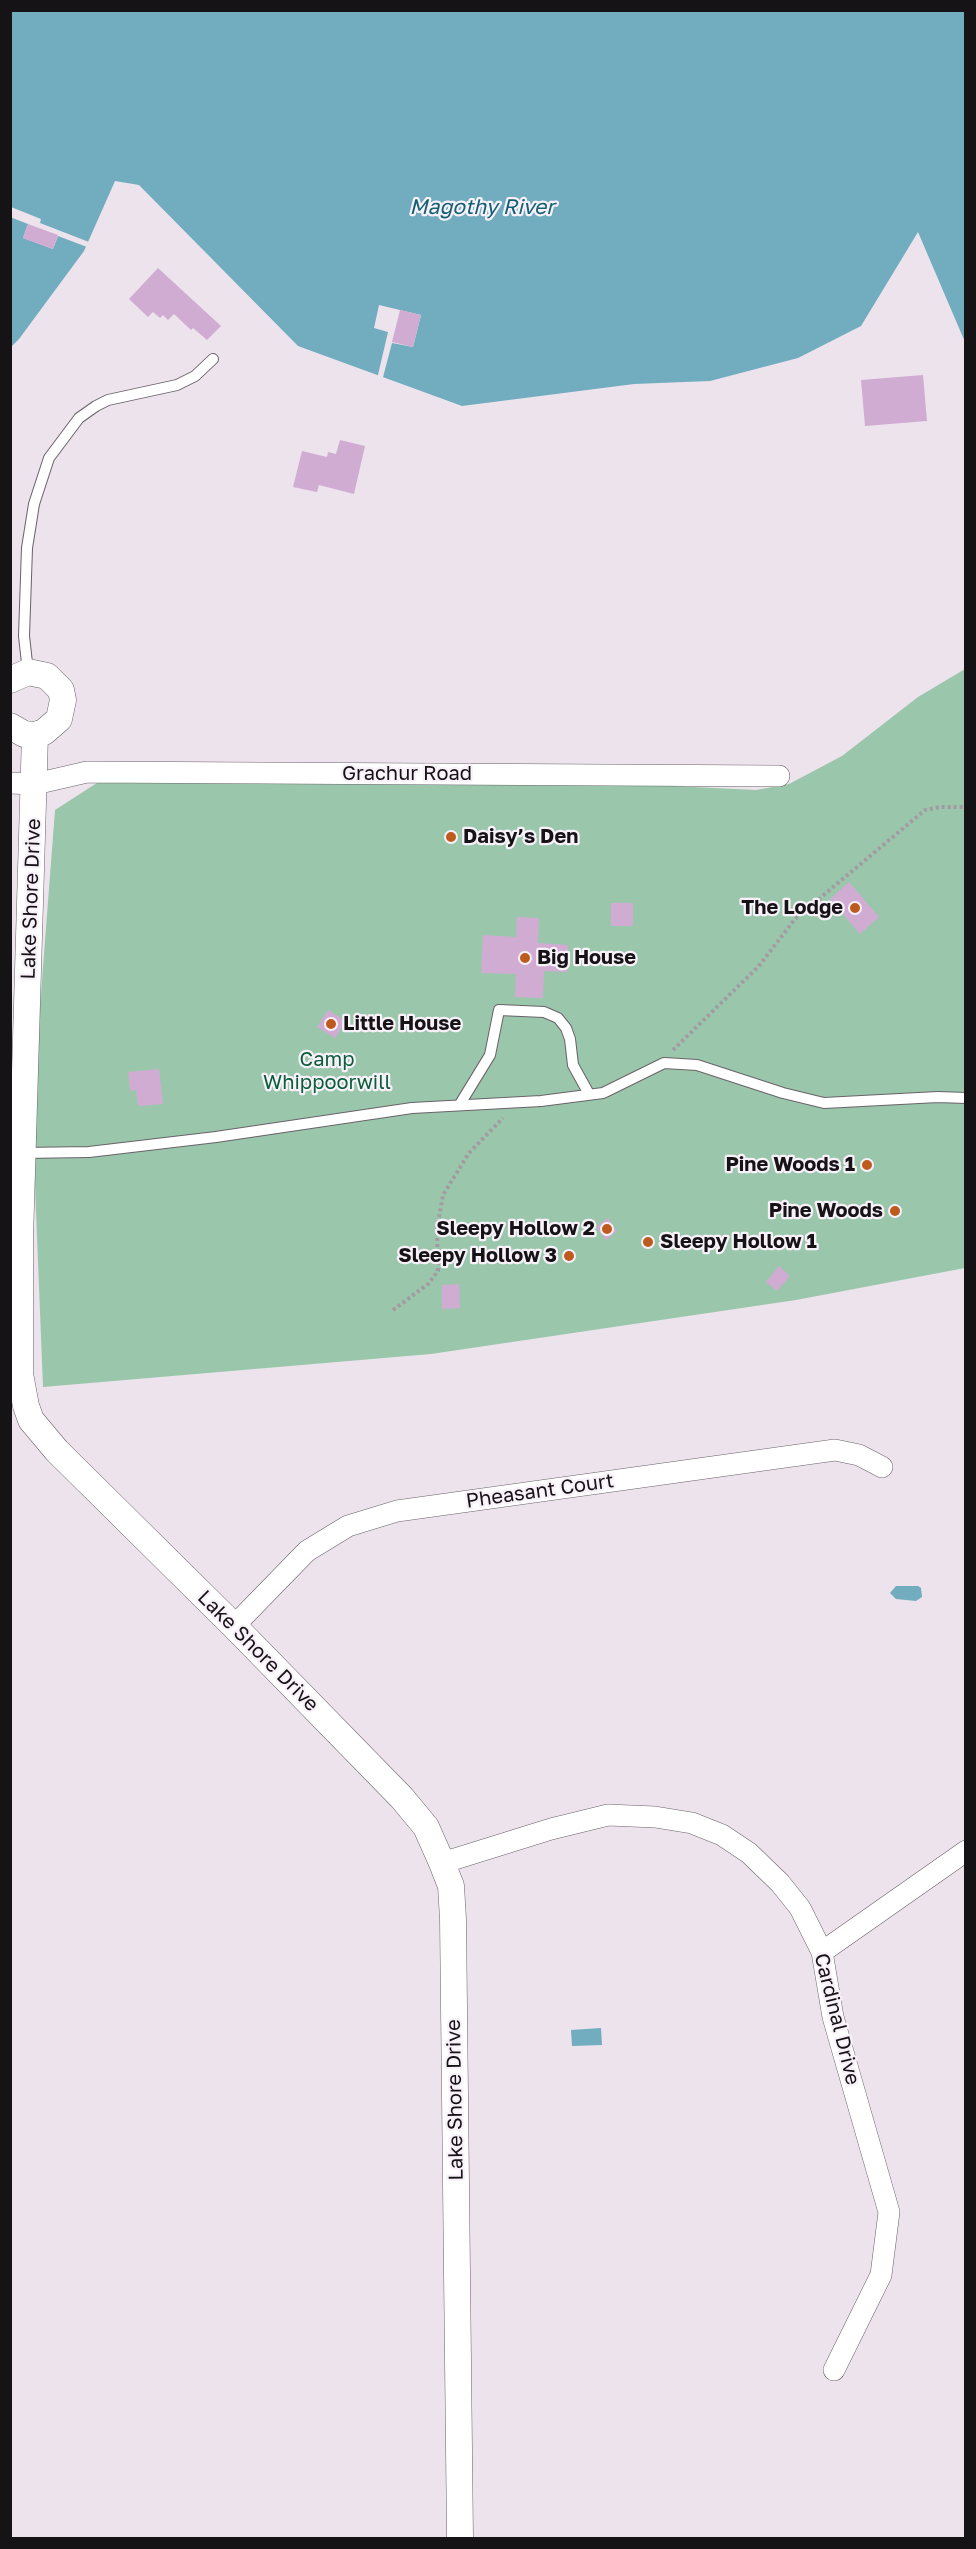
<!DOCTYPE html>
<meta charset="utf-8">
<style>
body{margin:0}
#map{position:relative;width:976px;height:2549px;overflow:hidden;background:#ece3ec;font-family:"Golos Text",sans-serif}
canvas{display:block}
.frame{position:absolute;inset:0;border:12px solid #161316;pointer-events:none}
</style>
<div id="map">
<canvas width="976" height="2549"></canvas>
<div class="frame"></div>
</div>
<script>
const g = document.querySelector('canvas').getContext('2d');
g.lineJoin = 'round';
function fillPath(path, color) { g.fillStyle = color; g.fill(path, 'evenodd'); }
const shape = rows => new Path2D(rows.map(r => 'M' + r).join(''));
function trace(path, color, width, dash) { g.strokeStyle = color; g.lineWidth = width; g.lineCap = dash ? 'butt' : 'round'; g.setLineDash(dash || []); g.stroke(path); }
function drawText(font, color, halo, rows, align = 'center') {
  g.font = font + ' "Golos Text",sans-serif'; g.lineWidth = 4.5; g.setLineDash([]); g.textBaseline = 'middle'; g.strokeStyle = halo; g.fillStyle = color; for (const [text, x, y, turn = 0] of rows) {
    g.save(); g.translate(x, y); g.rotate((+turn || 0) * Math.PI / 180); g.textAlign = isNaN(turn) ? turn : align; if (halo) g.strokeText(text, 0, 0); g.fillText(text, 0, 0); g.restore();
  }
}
fillPath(shape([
 [965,669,965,1268,796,1300,431,1354,43,1387,32,1111,55,810,100,781,631,784,756,790,789,784,842,756,918,697]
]), '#9ac7ab');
fillPath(shape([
 [11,11,965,11,965,342,918,232,861,326,798,358,710,381,634,384,462,406,298,346,139,185,115,181,84,251,19,339,11,347],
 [896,1586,918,1586,921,1588,922,1597,916,1601,896,1599,890,1593],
 [601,2028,602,2045,572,2046,571,2030]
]), '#71acbf');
fillPath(shape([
 [11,207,41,219,40,223,89,242,87,247,58,236,53,249,23,238,28,224,10,217],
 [379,305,421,315,413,347,392,343,382,381,377,379,388,332,374,328]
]), '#ece3ec');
fillPath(shape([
 [28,224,58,235,53,249,23,238],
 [158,268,221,326,207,340,193,328,191,330,174,314,168,320,163,315,160,318,153,312,148,317,129,299],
 [400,310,421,315,413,347,392,342],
 [923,375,927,421,865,426,861,380],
 [340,440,365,446,354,494,319,485,317,492,293,487,302,451,327,457,328,452,336,454],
 [849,882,879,917,860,934,830,899],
 [611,903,633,903,633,926,611,926],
 [517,917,539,918,538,943,568,945,567,972,544,971,543,998,515,997,516,974,481,973,483,935,516,937],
 [328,1010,346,1021,335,1038,317,1027],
 [159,1069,163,1104,138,1106,136,1090,130,1091,128,1072],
 [608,1218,617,1231,606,1240,596,1227],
 [779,1266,790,1276,777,1291,766,1282],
 [459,1284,460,1308,442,1309,442,1285]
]), '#d0acd2');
const service = shape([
 [28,672,24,636,27,548,34,504,49,458,79,418,96,406,108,400,177,385,195,376,213,359],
 [460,1104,490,1055,499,1010,544,1012,558,1018,566,1028,570,1039,573,1065,589,1094],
 [23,1153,89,1152,216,1137,412,1108,541,1101,603,1093,664,1063,697,1065,783,1093,824,1103,938,1097,966,1098]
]);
const minor = shape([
 [10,783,35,784,87,772,779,776],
 [234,1626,307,1551,348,1526,397,1511,835,1450,859,1455,882,1467],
 [442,1863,551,1829,608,1815,655,1817,692,1823,722,1835,749,1853,780,1883,800,1908,822,1952,833,2017,889,2212,881,2275,834,2370],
 [822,1952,966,1851]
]);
const tertiary = shape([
 [10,680,28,672,47,676,61,690,63,700,59,719,44,732,35,735,24,734,10,726],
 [35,735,20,1239,20,1374,26,1406,31,1420,57,1451,234,1626,402,1798,426,1827,442,1863,451,1886,453,1919,460,2538]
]);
trace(service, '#696269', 12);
trace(minor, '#696269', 22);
trace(tertiary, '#696269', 27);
trace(shape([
 [673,1050,758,967,795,919,925,810,940,807,966,807],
 [393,1310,428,1284,438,1271,437,1229,443,1195,469,1153,503,1118]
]), '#a29ba2', 4, [3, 3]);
trace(service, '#fff', 10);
trace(minor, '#fff', 21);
trace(tertiary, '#fff', 26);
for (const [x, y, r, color] of [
 [451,837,6,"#bd5b1e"],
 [855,908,6,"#bd5b1e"],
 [525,958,6,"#bd5b1e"],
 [331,1024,6,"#bd5b1e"],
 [867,1165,6,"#bd5b1e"],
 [895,1211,6,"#bd5b1e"],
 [607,1229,6,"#bd5b1e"],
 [648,1242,6,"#bd5b1e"],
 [569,1256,6,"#bd5b1e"]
]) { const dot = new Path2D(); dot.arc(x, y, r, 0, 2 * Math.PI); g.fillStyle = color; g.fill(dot); trace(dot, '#f9f1f9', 2); }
drawText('20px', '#161316', '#f9f1f9', [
 ["Grachur Road",407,774],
 ["Lake Shore Drive",31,899,-88],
 ["Pheasant Court",540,1491,-8],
 ["Lake Shore Drive",258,1651,45],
 ["Cardinal Drive",837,2019,76],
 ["Lake Shore Drive",455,2100,-91]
]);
drawText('bold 20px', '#161316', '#f9f1f9', [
 ["Daisy’s Den",463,837,"left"],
 ["The Lodge",843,908],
 ["Big House",537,958,"left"],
 ["Little House",343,1024,"left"],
 ["Pine Woods 1",855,1165],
 ["Pine Woods",883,1211],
 ["Sleepy Hollow 2",595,1229],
 ["Sleepy Hollow 1",660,1242,"left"],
 ["Sleepy Hollow 3",557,1256]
], 'right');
drawText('20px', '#095f3a', '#f9f1f9', [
 ["Camp",327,1060],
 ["Whippoorwill",327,1083]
]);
drawText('italic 21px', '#126175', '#f9f1f9', [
 ["Magothy River",482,207]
]);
</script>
